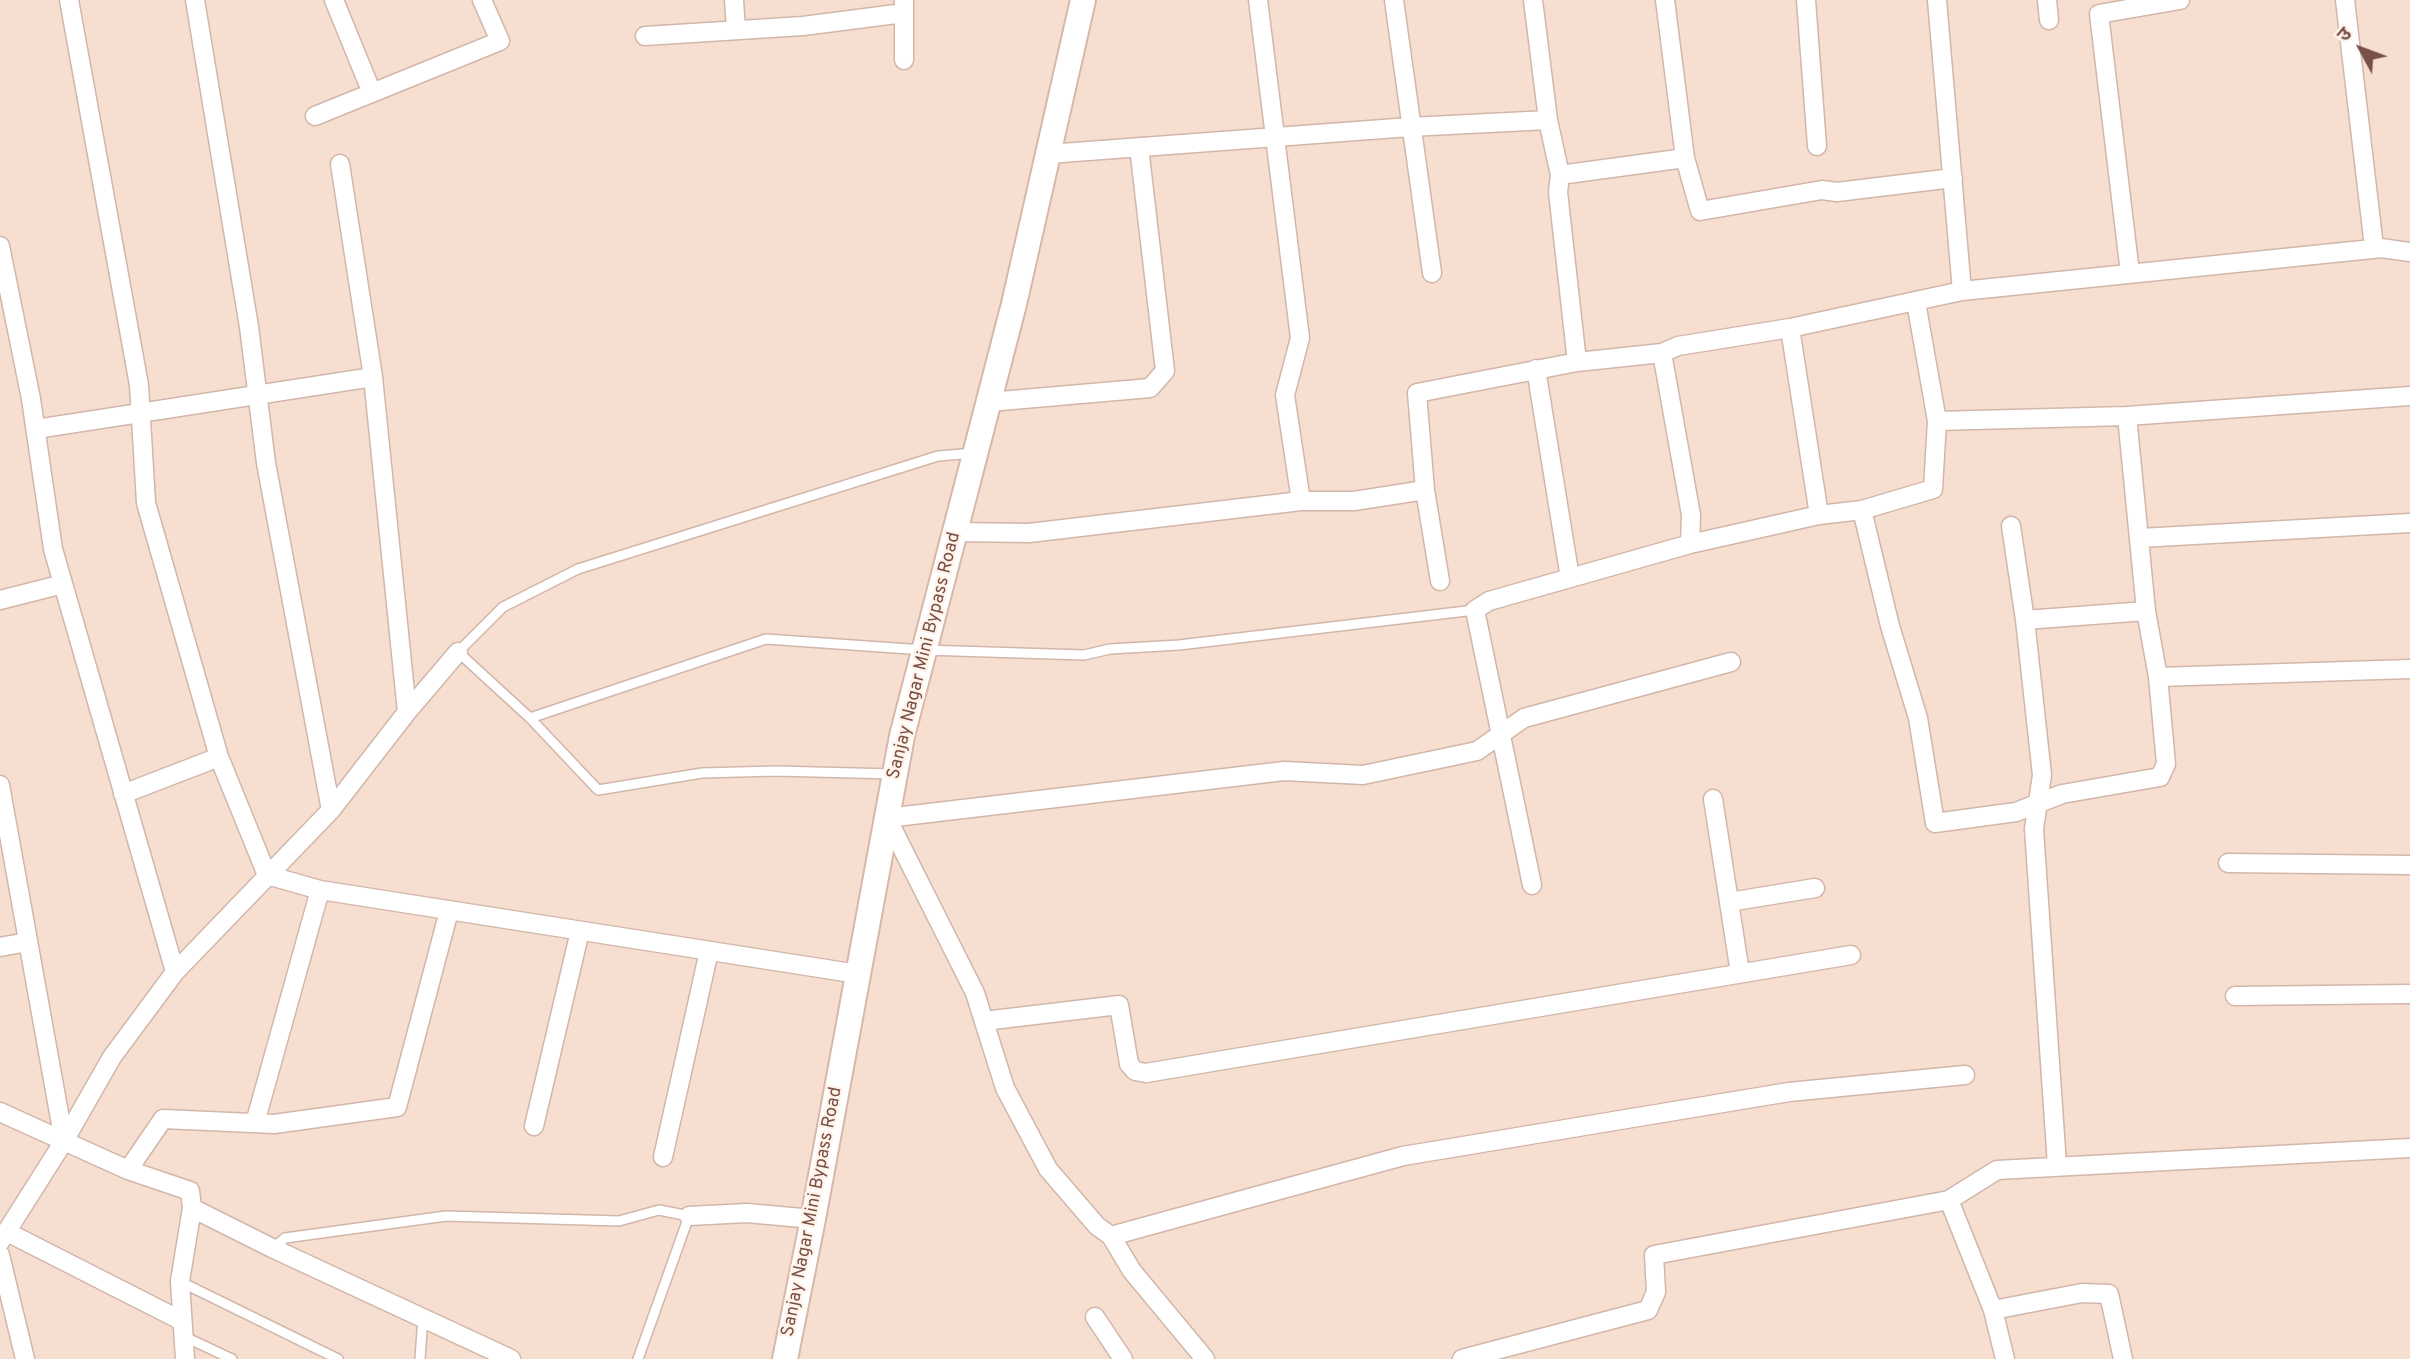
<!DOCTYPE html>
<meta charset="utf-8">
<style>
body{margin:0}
#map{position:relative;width:2410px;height:1359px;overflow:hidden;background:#feefe2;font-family:Overpass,"Noto Sans Devanagari",sans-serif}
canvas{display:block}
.north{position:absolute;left:2326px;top:14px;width:70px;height:70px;-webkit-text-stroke:5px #fff3ea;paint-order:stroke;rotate:311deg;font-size:19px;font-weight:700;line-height:28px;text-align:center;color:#775046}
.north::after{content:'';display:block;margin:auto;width:24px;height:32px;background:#775046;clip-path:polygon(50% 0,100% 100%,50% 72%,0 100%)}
</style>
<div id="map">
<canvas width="2410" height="1359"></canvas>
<div class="north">उ</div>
</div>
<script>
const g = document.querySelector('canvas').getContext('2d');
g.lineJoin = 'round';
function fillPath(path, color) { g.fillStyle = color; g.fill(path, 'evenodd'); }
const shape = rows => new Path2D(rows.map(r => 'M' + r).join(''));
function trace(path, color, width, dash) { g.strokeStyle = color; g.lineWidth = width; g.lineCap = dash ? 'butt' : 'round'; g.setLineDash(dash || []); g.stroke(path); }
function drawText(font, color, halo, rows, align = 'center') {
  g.font = font + ' Overpass,sans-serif'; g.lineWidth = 5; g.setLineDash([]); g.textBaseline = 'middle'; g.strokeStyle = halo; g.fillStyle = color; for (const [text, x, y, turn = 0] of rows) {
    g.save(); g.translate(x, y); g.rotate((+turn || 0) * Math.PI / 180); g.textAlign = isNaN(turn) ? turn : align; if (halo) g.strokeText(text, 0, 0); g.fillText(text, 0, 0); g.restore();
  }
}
fillPath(shape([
 [0,0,2410,0,2410,1359,0,1359]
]), '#f6dfd0');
const lane = shape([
 [530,718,766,639,924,650,1084,655,1110,649,1179,645,1475,610],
 [893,774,776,771,702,773,598,790,530,718,458,652,503,607,578,569,938,456,974,453],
 [273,1248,285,1238,446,1216,619,1221,659,1210,689,1216,638,1359],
 [181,1282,338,1359],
 [183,1336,232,1359],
 [420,1359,423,1317]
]);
const street = shape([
 [69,0,139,385,146,503,219,757,267,875],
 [195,0,249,327,266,463,331,810],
 [334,0,372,93],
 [734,0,736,30],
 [904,0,904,60],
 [1258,0,1300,338,1285,395,1301,501],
 [1394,0,1432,273],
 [1533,0,1548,120,1560,175,1558,192,1577,362],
 [1665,0,1685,158,1700,211,1822,190,1837,192,1953,178],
 [1806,0,1817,146],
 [1937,0,1962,291],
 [2047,0,2049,20],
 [2345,0,2374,247,2410,252],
 [645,36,803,26,904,13],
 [315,116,500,41,482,0],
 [1048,154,1410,127,1548,120],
 [340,164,373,377,407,712],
 [1560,175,1685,158],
 [0,246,31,399,53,549,175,972],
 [2130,273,2099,14,2180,0],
 [1790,328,1819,515],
 [1536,369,1570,578],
 [989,402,1150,388,1165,371,1139,147],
 [1937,421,2127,416,2410,396],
 [36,429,373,377],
 [1862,510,1890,626,1918,718,1935,823,2016,812,2062,794,2160,777,2166,764,2158,677,2146,611,2127,416],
 [2011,526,2025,620,2042,775,2034,829,2057,1165],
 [955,532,1029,533,1301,501,1354,501,1425,490],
 [2140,538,2410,523],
 [1690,544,1691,515,1662,353,1678,346,1790,328,1962,291,2382,248],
 [1440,581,1425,490,1417,393,1577,362,1662,353],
 [0,600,63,584],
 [2025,620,2146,611],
 [2158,677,2410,669],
 [0,785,64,1141],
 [123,794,219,757],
 [1713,799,1740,973],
 [2228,863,2410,865],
 [267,875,320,890,858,974],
 [1532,885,1475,610,1489,601,1690,544,1819,515,1862,510,1933,489,1937,421,1916,302],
 [1729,902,1815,888],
 [0,947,28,942],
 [2235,996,2410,994],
 [984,1021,1119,1005,1129,1064,1135,1071,1146,1073,1851,955],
 [0,1112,128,1170,190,1191,192,1208,180,1281,185,1359],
 [255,1123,320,890],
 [534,1126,580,931],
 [663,1157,709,951],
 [128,1170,163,1119,274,1124,397,1107,449,911],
 [1949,1200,1993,1310,2005,1359],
 [192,1208,272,1248,511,1359],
 [689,1216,747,1213,813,1219],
 [7,1232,182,1321],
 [1111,1236,1403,1156,1789,1092,1965,1075],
 [0,1242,64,1141,112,1057,175,972,331,810,407,712,458,652],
 [0,1255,25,1359],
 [1993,1310,2082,1293,2109,1294,2123,1359],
 [1095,1317,1123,1359],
 [1205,1359,1132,1271,1111,1236,1097,1226,1048,1169,1005,1088,975,993,887,818,1284,771,1363,775,1477,751,1524,718,1731,662],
 [1462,1359,1648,1310,1656,1292,1654,1255,1949,1200,1997,1170,2410,1148]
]);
const secondary = shape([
 [785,1359,813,1219,902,736,1014,304,1083,0]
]);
trace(lane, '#d2b6aa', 12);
trace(street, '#d2b6aa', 21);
trace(secondary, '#d8b7a9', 28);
trace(lane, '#fff', 9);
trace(street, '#fff', 18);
trace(secondary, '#fff', 24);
drawText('18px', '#775046', '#fff3ea', [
 ["Sanjay Nagar Mini Bypass Road",925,656,-76],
 ["Sanjay Nagar Mini Bypass Road",813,1212,-79]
]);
</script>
